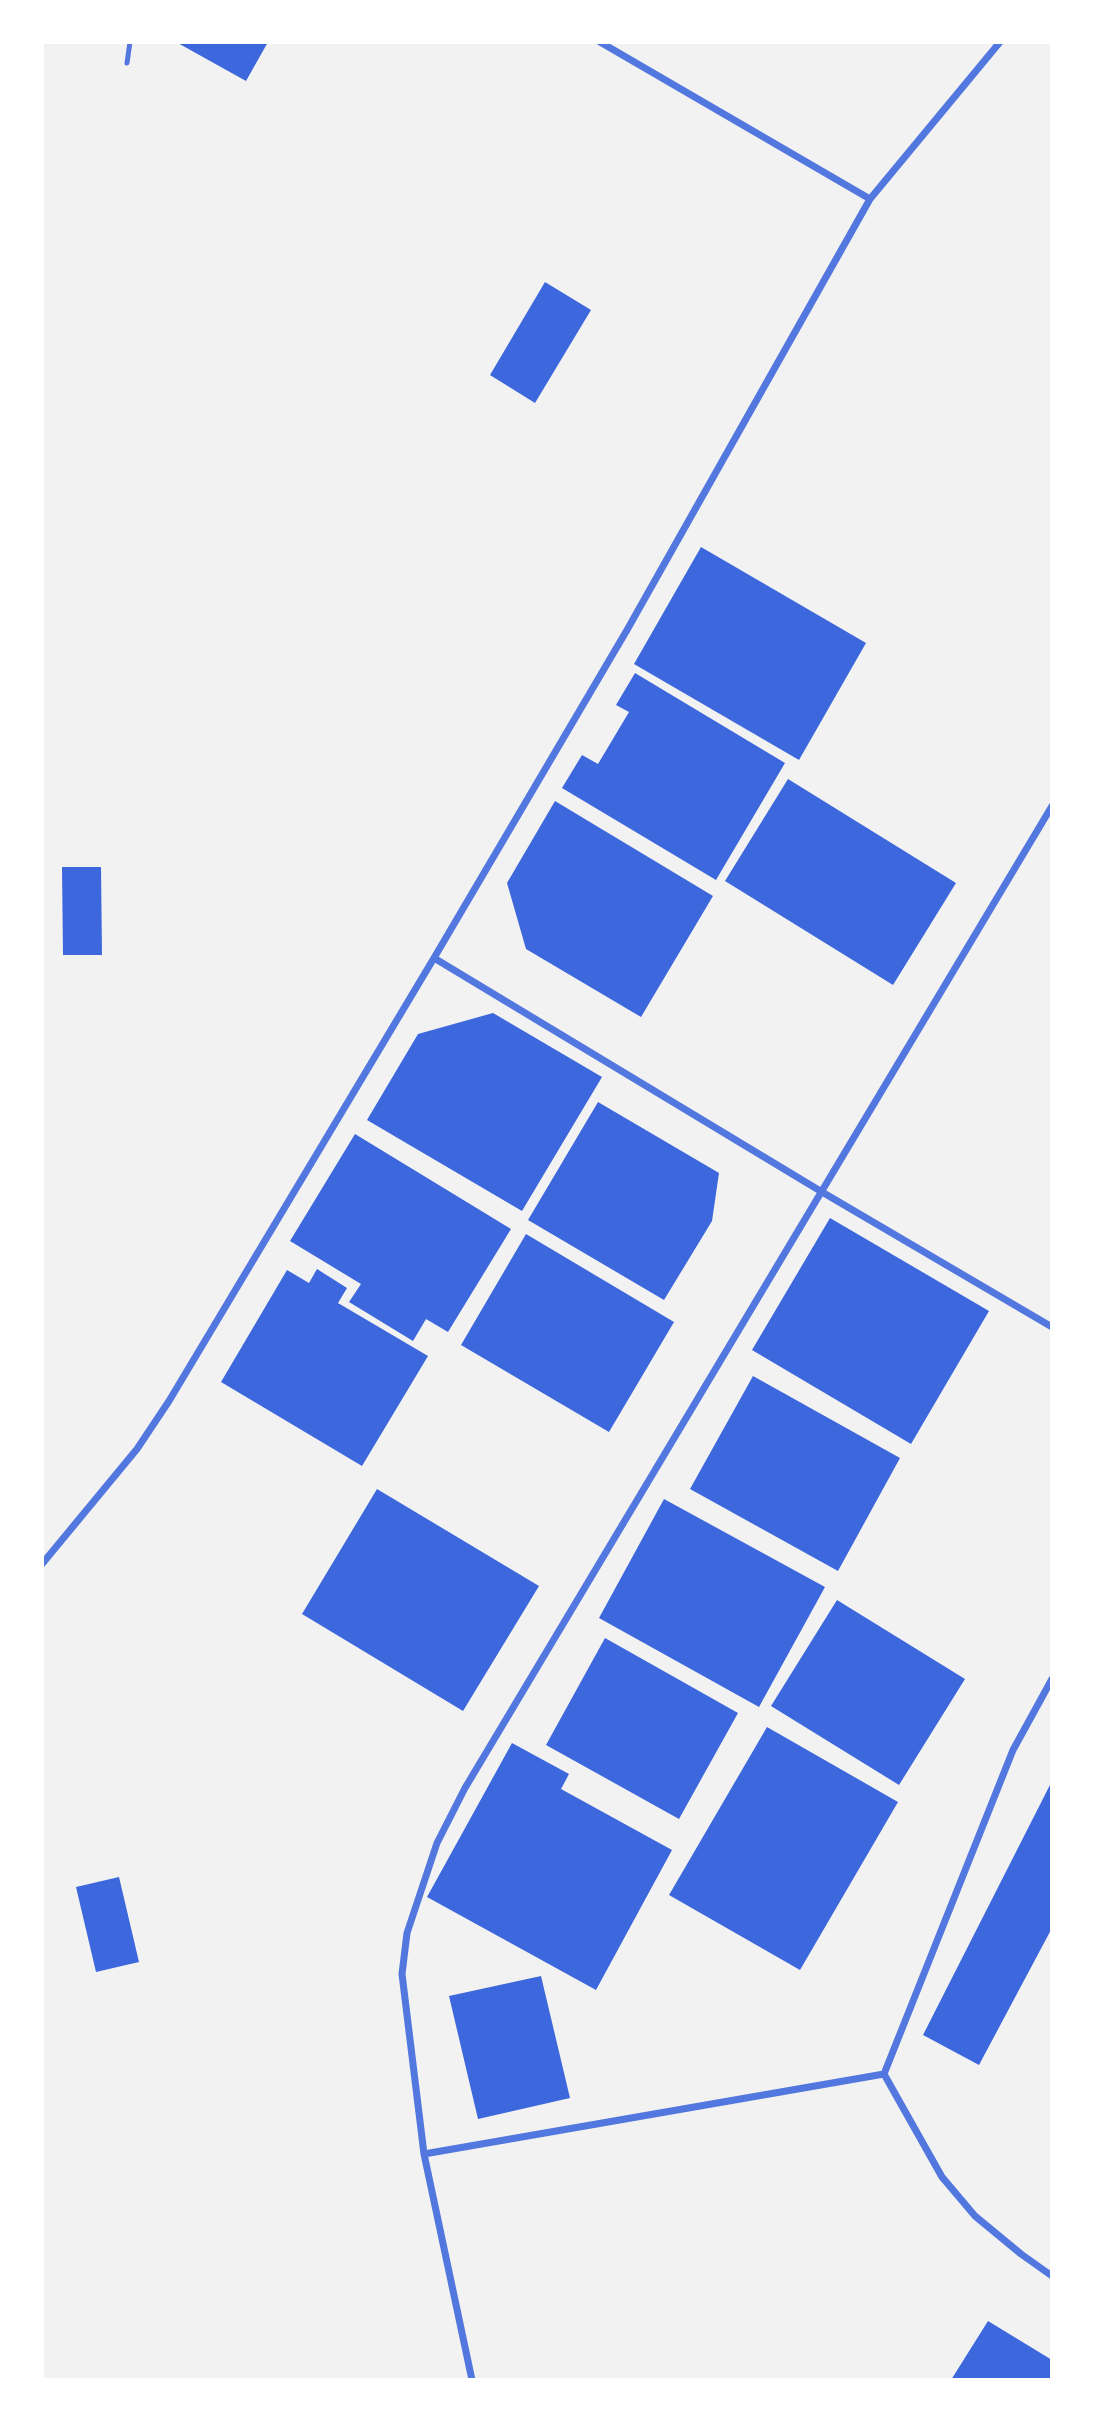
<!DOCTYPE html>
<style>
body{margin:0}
#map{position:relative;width:1094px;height:2422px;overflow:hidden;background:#f2f2f2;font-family:"Sofia Sans Condensed",sans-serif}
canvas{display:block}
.frame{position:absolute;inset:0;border:44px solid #fff;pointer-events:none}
</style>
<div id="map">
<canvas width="1094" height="2422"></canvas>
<div class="frame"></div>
</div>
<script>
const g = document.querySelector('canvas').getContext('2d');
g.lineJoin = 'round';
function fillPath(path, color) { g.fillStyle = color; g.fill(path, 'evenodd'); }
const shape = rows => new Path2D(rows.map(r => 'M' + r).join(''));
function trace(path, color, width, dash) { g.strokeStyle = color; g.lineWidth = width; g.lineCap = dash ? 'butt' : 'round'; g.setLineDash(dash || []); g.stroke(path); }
fillPath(shape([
 [176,42,268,42,246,81],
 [545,282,591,310,535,403,490,375],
 [701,547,866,643,799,760,634,664],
 [635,673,785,763,716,880,562,788,582,755,598,764,629,712,616,705],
 [788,779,956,883,893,985,725,881],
 [555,801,713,896,641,1017,526,949,507,883],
 [62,867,101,867,102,955,63,955],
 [493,1013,602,1077,522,1211,367,1120,418,1034],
 [598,1102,719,1173,712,1221,664,1300,528,1220],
 [355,1134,511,1229,448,1332,426,1319,413,1341,349,1302,361,1284,290,1241],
 [830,1218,989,1311,911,1444,752,1350],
 [526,1234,674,1322,609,1432,461,1345],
 [317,1269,347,1288,338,1303,428,1356,362,1466,221,1382,287,1270,309,1283],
 [753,1376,900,1458,838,1571,690,1489],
 [377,1489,539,1586,463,1711,302,1614],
 [664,1499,825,1587,759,1707,599,1618],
 [837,1600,965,1679,899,1785,771,1706],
 [605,1638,738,1713,679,1819,546,1745],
 [767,1727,898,1802,800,1970,669,1895],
 [512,1743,569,1774,561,1789,672,1850,596,1990,427,1897],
 [1052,1781,1052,1928,979,2065,923,2035],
 [119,1877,139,1962,96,1972,76,1887],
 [541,1976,570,2098,478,2119,449,1996],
 [988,2321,1052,2360,1052,2380,951,2380]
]), '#3d67dc');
trace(shape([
 [127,63,130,42]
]), '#5277de', 5);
trace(shape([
 [600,42,870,199],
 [434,958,822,1192,1052,1327],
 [42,1564,137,1449,169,1401,434,958,627,630,870,199,1000,42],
 [884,2074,1013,1750,1052,1679],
 [884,2074,942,2177,975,2216,1021,2254,1052,2276],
 [424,2154,884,2074],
 [472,2380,424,2154,402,1974,407,1933,437,1843,465,1788,1052,806]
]), '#5277de', 7);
</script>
